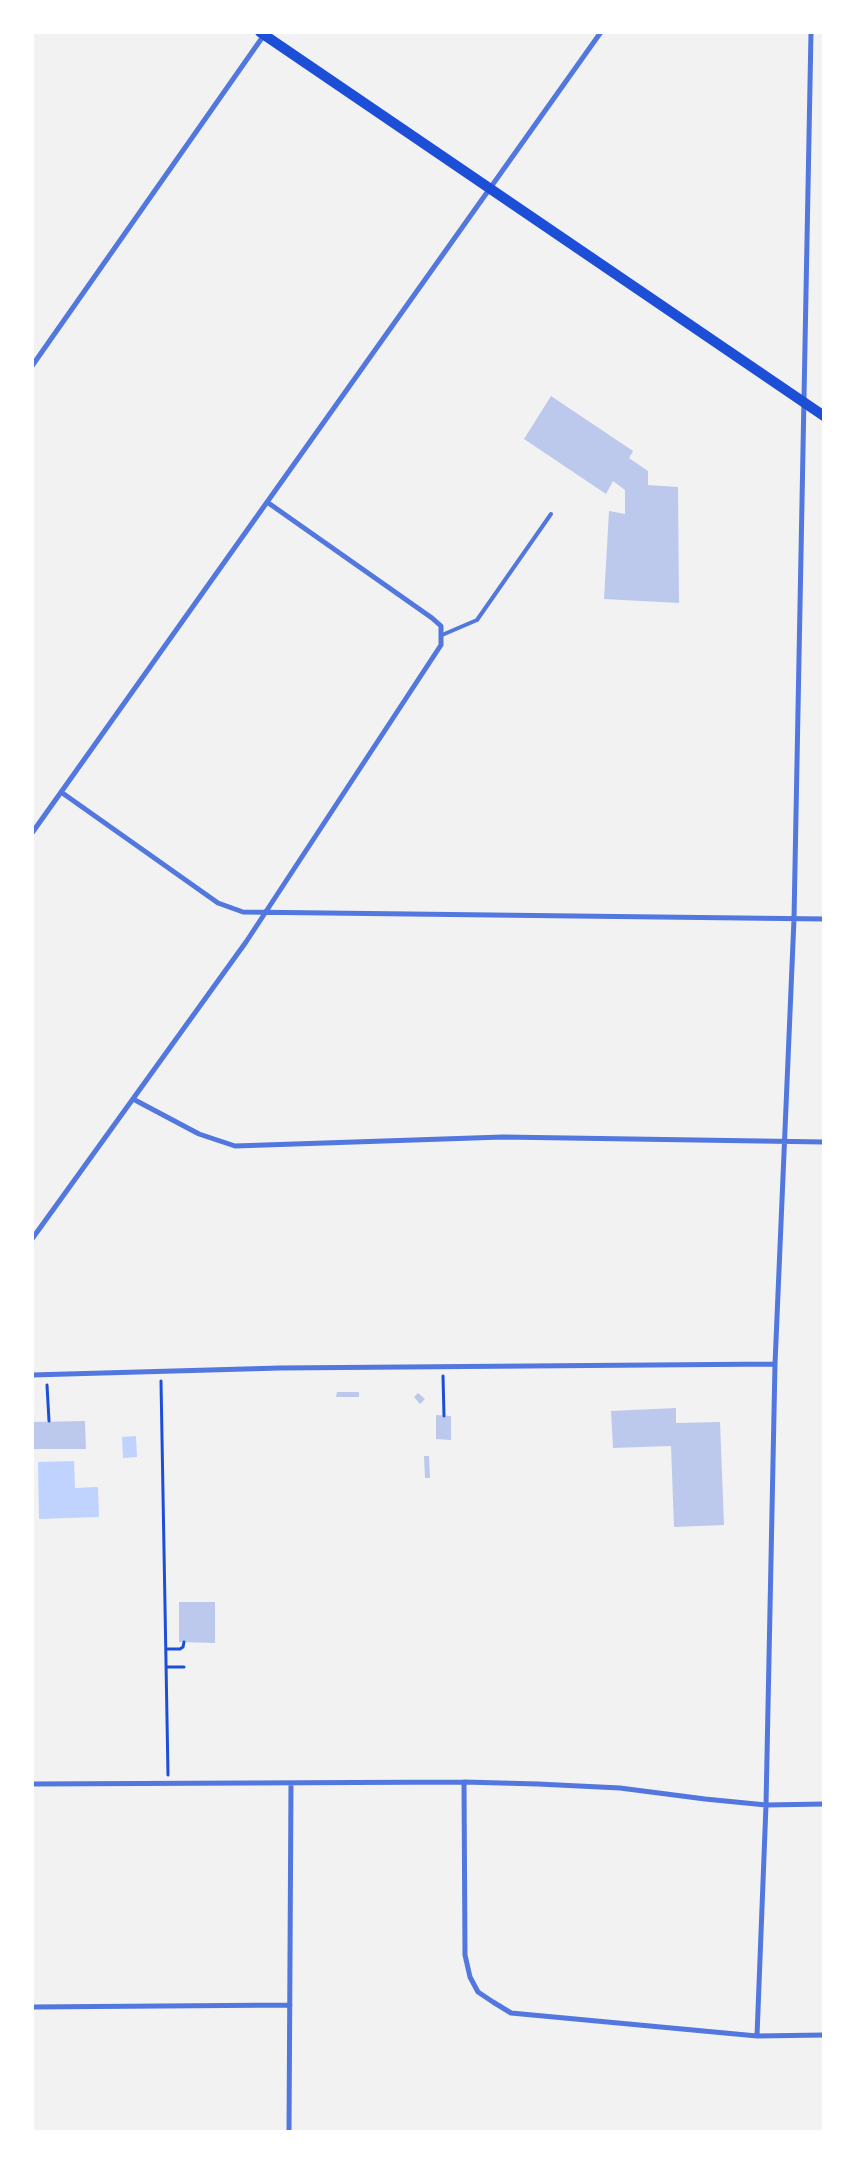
<!DOCTYPE html>
<style>
body{margin:0}
#map{position:relative;width:856px;height:2164px;overflow:hidden;background:#f2f2f2;font-family:"Sofia Sans Condensed",sans-serif}
canvas{display:block}
.frame{position:absolute;inset:0;border:34px solid #fff;pointer-events:none}
</style>
<div id="map">
<canvas width="856" height="2164"></canvas>
<div class="frame"></div>
</div>
<script>
const g = document.querySelector('canvas').getContext('2d');
g.lineJoin = 'round';
function fillPath(path, color) { g.fillStyle = color; g.fill(path, 'evenodd'); }
const shape = rows => new Path2D(rows.map(r => 'M' + r).join(''));
function trace(path, color, width, dash) { g.strokeStyle = color; g.lineWidth = width; g.lineCap = dash ? 'butt' : 'round'; g.setLineDash(dash || []); g.stroke(path); }
fillPath(shape([
 [136,1436,137,1457,123,1458,122,1437],
 [74,1461,75,1488,98,1487,99,1517,39,1519,38,1462]
]), '#bfd3fe');
fillPath(shape([
 [551,396,633,451,629,458,648,471,648,485,678,487,679,603,604,599,609,511,625,514,625,490,613,481,606,494,524,439],
 [337,1392,359,1392,359,1397,336,1397],
 [418,1393,425,1399,420,1404,414,1397],
 [676,1408,676,1423,720,1422,724,1525,674,1527,671,1446,613,1448,611,1411],
 [436,1415,451,1416,451,1440,436,1439],
 [85,1421,86,1449,32,1449,32,1422],
 [424,1456,429,1456,430,1478,425,1478],
 [179,1602,215,1602,215,1643,179,1642]
]), '#bdc9ec');
trace(shape([
 [443,1376,444,1416],
 [161,1381,168,1775],
 [47,1385,49,1421],
 [166,1649,180,1649,183,1647,184,1642],
 [166,1667,184,1667]
]), '#1d4ed8', 3);
trace(shape([
 [442,635,477,620,551,514]
]), '#5277de', 4);
trace(shape([
 [32,366,264,35],
 [61,792,218,903,243,912,824,919],
 [32,833,601,32],
 [133,1099,199,1134,235,1146,503,1137,824,1142],
 [32,1239,246,942,441,645,441,626,432,618,267,502],
 [32,1375,280,1368,775,1364],
 [464,1782,465,1955,470,1977,478,1992,493,2002,511,2013,757,2036,824,2035],
 [32,1784,464,1782,538,1784,620,1788,705,1799,766,1805,824,1804],
 [32,2007,290,2005],
 [757,2036,766,1805,775,1364,794,919,811,32],
 [289,2132,291,1783]
]), '#5277de', 5);
trace(shape([
 [260,32,824,416]
]), '#1d4ed8', 10);
</script>
